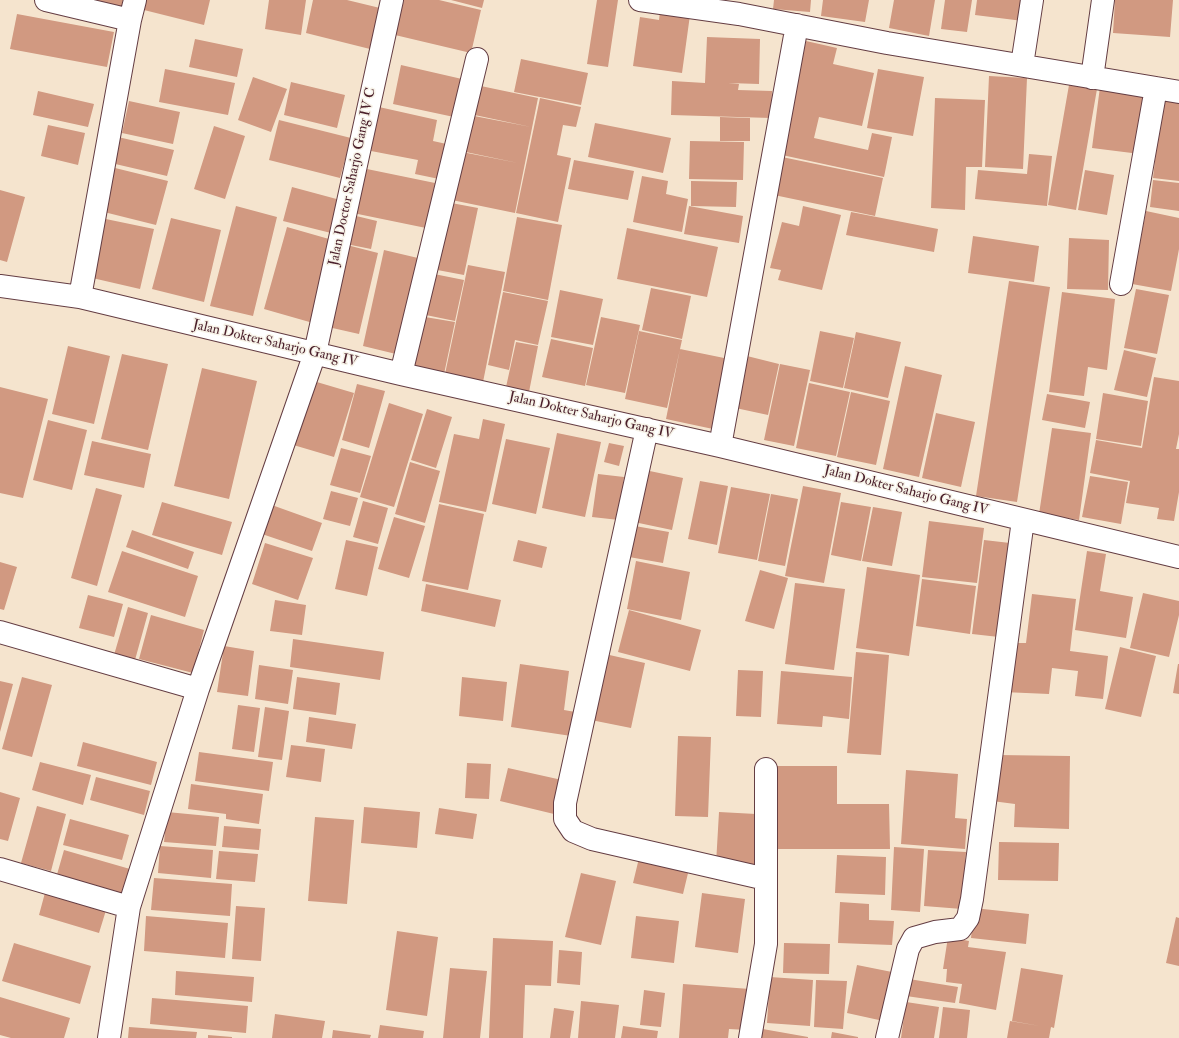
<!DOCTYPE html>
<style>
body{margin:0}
canvas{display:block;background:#f5e4ce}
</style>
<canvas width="1179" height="1038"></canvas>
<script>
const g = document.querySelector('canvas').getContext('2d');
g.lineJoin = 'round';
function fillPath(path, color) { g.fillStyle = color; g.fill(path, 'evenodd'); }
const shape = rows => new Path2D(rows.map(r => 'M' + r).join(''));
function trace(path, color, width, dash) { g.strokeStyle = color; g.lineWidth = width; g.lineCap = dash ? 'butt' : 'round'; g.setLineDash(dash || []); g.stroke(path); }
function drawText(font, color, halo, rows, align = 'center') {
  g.font = font + ' "IM FELL Double Pica",serif'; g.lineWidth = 3; g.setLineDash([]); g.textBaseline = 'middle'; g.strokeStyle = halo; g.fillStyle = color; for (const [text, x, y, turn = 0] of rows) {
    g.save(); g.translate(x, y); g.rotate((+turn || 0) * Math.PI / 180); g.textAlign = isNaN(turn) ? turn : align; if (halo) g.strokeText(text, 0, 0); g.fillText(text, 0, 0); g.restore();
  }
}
fillPath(shape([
 [82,0,123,0,122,8],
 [146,0,210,0,204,25,144,10],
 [269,0,306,0,301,35,265,29],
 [313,0,347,0,380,8,370,49,306,33],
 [404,0,439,0,481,10,471,53,395,35],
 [451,0,484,0,482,8],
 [597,0,618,0,608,67,587,64],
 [774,0,811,0,810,12,773,9],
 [823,0,869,0,865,22,821,16],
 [894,0,935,0,929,36,889,28],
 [945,0,972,0,967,32,941,29],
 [977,0,1026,0,1023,21,975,15],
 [1115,0,1173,0,1170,37,1113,33],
 [660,11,690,15,682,73,633,66,640,17,659,20],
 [17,14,114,32,107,67,10,49],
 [707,37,760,39,759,84,728,83,739,84,738,90,772,91,771,118,671,115,672,81,705,83],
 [195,39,243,49,237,77,189,67],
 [806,41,837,48,833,64,874,73,862,126,819,117,814,138,868,150,872,133,892,137,884,177,782,155],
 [521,59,588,73,581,105,514,92],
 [401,65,462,79,454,117,393,104],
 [165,69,235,83,228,115,159,102],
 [878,69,924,77,913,136,867,128],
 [989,76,1027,78,1023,169,985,167],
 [253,77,287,89,271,132,238,120],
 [291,82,345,95,337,128,284,115],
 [476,85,538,98,515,213,447,199,457,151,518,163,461,151,469,115,531,127,470,114],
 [1069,85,1097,89,1076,210,1048,205],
 [1100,87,1147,93,1140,154,1092,148],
 [38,91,94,104,88,127,33,115],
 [1163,92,1179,94,1179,181,1153,178],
 [540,98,581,107,576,127,563,125,557,155,571,158,558,222,516,213],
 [935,98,985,100,982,167,966,167,965,210,931,208],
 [129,101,180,112,173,144,122,133],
 [379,107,437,120,433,141,451,145,444,180,415,174,418,160,371,151],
 [720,117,750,118,750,141,720,141],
 [279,120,351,138,340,178,269,160],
 [595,123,671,138,663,173,588,157],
 [48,125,85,133,78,165,41,156],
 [214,126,245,136,225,199,194,189],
 [118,137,174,150,167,176,111,163],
 [690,141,744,142,743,180,689,179],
 [1029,154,1052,156,1047,206,975,199,978,170,1027,174],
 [782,157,883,178,875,216,774,195],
 [574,160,634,171,628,200,568,189],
 [111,167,168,181,156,225,100,211],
 [362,168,435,183,426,228,353,213],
 [1085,170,1114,175,1107,215,1078,210],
 [642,176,668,181,666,194,688,199,682,232,633,222],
 [1153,180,1179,183,1179,211,1150,207],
 [691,181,737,182,736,207,691,206],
 [292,187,344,201,335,234,283,221],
 [0,190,25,197,7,262,0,260],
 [446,202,478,208,464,275,432,269],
 [236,206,277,217,253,316,210,306],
 [689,206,743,216,739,243,684,234],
 [803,206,841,215,822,290,778,280,781,270,770,268,782,222,799,226],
 [1146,211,1179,218,1179,249,1171,291,1132,284],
 [851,212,938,229,934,252,846,235],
 [352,215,377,221,371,249,346,244],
 [517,217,562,225,548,300,503,291],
 [101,218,154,229,140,289,88,277],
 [171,218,221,230,204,302,152,289],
 [287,227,336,241,313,323,264,309],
 [627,228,718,247,707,297,617,279],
 [973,236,1039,246,1034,282,968,273],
 [1069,238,1109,240,1108,290,1067,289],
 [347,245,378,253,359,334,328,327],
 [384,250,418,258,396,354,363,346],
 [468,265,505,272,483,382,445,374],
 [429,273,464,280,455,321,421,314],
 [1009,281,1050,287,1017,502,976,496],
 [651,288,691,296,682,339,642,330],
 [1136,289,1169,295,1157,354,1124,348],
 [560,290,603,299,593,345,551,337],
 [503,292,548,301,538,345,515,340,509,370,488,365],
 [1062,292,1115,299,1107,370,1088,367,1084,396,1049,392],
 [419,316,455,322,444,374,408,367],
 [601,317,640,325,625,393,586,385],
 [639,331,682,340,667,408,625,399],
 [820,331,854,338,843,388,810,381],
 [856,332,901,342,888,398,844,388],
 [551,339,593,348,585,386,542,377],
 [516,342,538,346,529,392,506,387],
 [68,346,110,356,94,424,52,414],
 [680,349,729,359,713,429,666,419],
 [1124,350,1156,358,1147,397,1114,390],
 [122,354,168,364,148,450,101,439],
 [743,355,779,364,768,415,731,407],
 [780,364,810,370,794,446,764,440],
 [905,366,942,375,919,477,883,469],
 [202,368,257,381,229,499,174,486],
 [1154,377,1179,381,1179,434,1176,449,1179,449,1179,492,1174,521,1157,519,1159,508,1126,503,1130,481,1090,473,1096,440,1142,448],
 [310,380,354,393,334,457,290,444],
 [809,383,850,392,836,456,796,448],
 [357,384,385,391,369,448,342,440],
 [0,387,48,399,23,498,0,493],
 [851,392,890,401,876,465,837,457],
 [1103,393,1148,401,1141,446,1096,439],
 [1047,394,1090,402,1085,428,1042,420],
 [389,403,423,414,394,507,360,497],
 [427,409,452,417,436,468,411,460],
 [936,413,975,422,961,487,922,478],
 [483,419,505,424,486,512,439,502,454,434,479,439],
 [48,420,87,430,72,490,33,480],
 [1052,428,1091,433,1079,520,1039,514],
 [557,433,601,442,585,517,542,508],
 [506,439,550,448,536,514,492,504],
 [92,441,151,454,144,488,84,475],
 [609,443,624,446,619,466,604,462],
 [341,448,371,456,360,493,330,485],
 [410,462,440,471,425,523,395,514],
 [645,470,683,478,672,530,634,522],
 [598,474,624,477,619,520,592,517],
 [1090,476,1128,482,1121,524,1082,517],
 [700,481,728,486,717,545,688,539],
 [803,486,841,493,824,583,785,576],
 [731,487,770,494,757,560,718,553],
 [96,488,122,495,97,586,71,578],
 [331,491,358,498,350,526,323,519],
 [771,494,798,499,785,566,758,561],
 [363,501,388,508,378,544,353,537],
 [162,502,232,522,222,555,152,535],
 [841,502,871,507,861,561,831,555],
 [269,504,322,523,312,551,259,533],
 [439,504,484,514,468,590,422,581],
 [873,507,902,512,892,566,862,561],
 [394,517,425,526,409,578,378,569],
 [929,521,984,528,977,583,922,577],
 [635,526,669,532,663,563,629,557],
 [132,530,194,552,188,569,126,547],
 [346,540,378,547,367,596,335,589],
 [518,540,547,547,542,568,513,561],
 [984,540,1010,543,999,637,972,634],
 [265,543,313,558,298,600,252,584],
 [122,551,198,576,185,617,108,592],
 [1087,551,1106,554,1100,591,1133,597,1126,638,1075,630],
 [636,561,690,572,681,620,627,609],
 [0,562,17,567,4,610,0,609],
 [867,567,920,575,909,656,856,648],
 [760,570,788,578,774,629,745,621],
 [922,579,976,586,970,634,916,626],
 [795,583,845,589,834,670,785,664],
 [426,584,501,600,495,627,421,611],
 [1143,593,1179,601,1179,615,1169,657,1130,648],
 [1032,594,1076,599,1070,651,1108,656,1103,699,1075,696,1078,671,1052,668,1049,694,1003,692,1010,643,1026,643],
 [88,595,123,604,114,637,79,628],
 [275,600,306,605,302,635,270,631],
 [128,607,148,613,135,660,114,655],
 [629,610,701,630,690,671,618,652],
 [151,615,204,630,193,673,139,659],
 [293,639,384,652,380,680,290,667],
 [224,646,254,651,248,696,217,692],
 [1120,647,1156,656,1141,717,1105,709],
 [856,652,889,655,881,755,847,753],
 [605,654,645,663,631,728,591,720],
 [520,664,569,671,564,710,581,713,578,737,511,727],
 [1178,664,1179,664,1179,694,1173,693],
 [259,665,293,670,288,704,255,699],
 [738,670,763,671,761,717,736,716],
 [781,671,852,677,849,719,823,716,822,727,777,724],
 [22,677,52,685,32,757,2,749],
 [297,677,340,683,336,715,293,709],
 [462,677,507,682,503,721,459,716],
 [0,681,13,684,0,732],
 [238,705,260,708,254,752,232,749],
 [265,707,289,711,282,760,258,757],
 [309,717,356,724,352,749,306,742],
 [678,736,711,737,708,817,675,816],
 [83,742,157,762,151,785,77,766],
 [291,745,325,749,321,782,286,777],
 [199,752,273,762,269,791,195,781],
 [998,755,1070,756,1069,829,1014,827,1015,804,992,801],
 [40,762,91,775,83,805,32,790],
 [467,763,491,764,489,799,465,798],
 [773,766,837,766,837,804,889,804,890,849,773,849],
 [508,768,562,780,554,814,500,801],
 [906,770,958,774,955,818,967,819,965,849,901,844],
 [96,777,150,791,144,815,90,800],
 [191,784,263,794,259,824,226,819,226,814,188,809],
 [0,792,20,798,8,841,0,839],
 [37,806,66,814,51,871,21,863],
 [364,807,420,812,417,848,361,843],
 [439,808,477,814,473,839,435,834],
 [167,812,219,817,216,846,164,842],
 [719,812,756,814,754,866,716,864],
 [315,817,354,820,347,904,308,901],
 [70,819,129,835,122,860,63,845],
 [224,826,261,829,259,850,222,847],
 [999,842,1059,843,1058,881,998,880],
 [160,846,213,850,211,878,158,873],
 [894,847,924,849,920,912,891,910],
 [64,850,130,869,123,896,56,878],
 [928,850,966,852,962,909,924,906],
 [219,851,258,854,255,882,216,879],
 [837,855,886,857,885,895,835,893],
 [639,858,689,869,683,894,633,883],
 [581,873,616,881,601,945,565,937],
 [154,878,232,884,230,916,151,910],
 [46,889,107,907,99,933,39,915],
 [702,893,745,899,738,953,695,947],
 [840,902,869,904,869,920,894,921,892,945,838,943],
 [236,906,265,908,261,961,232,959],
 [974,908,1029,914,1026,944,971,938],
 [146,916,228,923,225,958,144,951],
 [636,916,679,921,674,963,631,958],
 [1176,917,1179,918,1179,966,1166,963],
 [397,931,438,937,427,1016,386,1010],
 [948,937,969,941,968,947,1006,952,996,1010,959,1003,962,984,946,982,947,969,943,969],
 [493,938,553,941,551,986,525,985,523,1038,489,1038],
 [14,943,91,966,80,1004,2,981],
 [784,943,830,944,829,974,783,973],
 [559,950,582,952,580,985,557,983],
 [857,965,897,973,888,1022,847,1013],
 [450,968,487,971,480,1038,443,1038],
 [1021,968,1063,975,1054,1028,1051,1027,1049,1038,1007,1038,1010,1021,1040,1026,1012,1021],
 [176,971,254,977,252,1002,175,995],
 [770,977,813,980,810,1026,767,1023],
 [909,979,958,987,955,1003,906,996],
 [816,980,847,981,843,1029,814,1027],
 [683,984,750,989,747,1030,729,1029,728,1038,679,1038],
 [644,990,665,993,661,1027,640,1025],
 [0,997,70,1018,64,1038,11,1038,0,1035],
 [152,998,248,1006,246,1033,150,1024],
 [581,1001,619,1005,615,1038,578,1038],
 [906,1002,939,1007,934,1038,901,1038],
 [943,1007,970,1010,967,1038,939,1038],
 [554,1008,574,1011,570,1038,550,1038],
 [275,1014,325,1021,322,1038,272,1038],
 [380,1025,424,1031,423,1038,378,1038],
 [623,1026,658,1031,657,1038,621,1038],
 [129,1027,197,1032,196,1038,128,1038],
 [757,1028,808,1037,808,1038,755,1038],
 [333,1030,371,1035,370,1038,332,1038],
 [832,1032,858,1037,858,1038,831,1038],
 [208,1035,232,1037,232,1038,208,1038]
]), '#d19981');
const minor = shape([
 [46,0,130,20],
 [640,0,739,14,887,43,1179,92],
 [1022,65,1032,0],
 [1092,78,1103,0],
 [1121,284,1156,88],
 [0,286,80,297,401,374,720,446,1179,557],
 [80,297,130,20,135,0],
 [401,374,477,59],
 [647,429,565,803,565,819,573,831,592,839,766,879],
 [720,446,797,25],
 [0,632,198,689],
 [0,869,129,907],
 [109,1038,129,907,198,689,315,353,392,0],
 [750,1038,766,944,766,769],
 [887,1038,908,949,914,938,935,932,960,929,968,918,972,899,1023,520]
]);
trace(minor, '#643d43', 24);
trace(minor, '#fff', 22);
drawText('14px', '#4a1f2b', '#f7f3e8', [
 ["Jalan Doctor Saharjo Gang IV C",353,177,-78],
 ["Jalan Dokter Saharjo Gang IV",275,344,13],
 ["Jalan Dokter Saharjo Gang IV",591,416,13],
 ["Jalan Dokter Saharjo Gang IV",906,491,14]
]);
</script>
